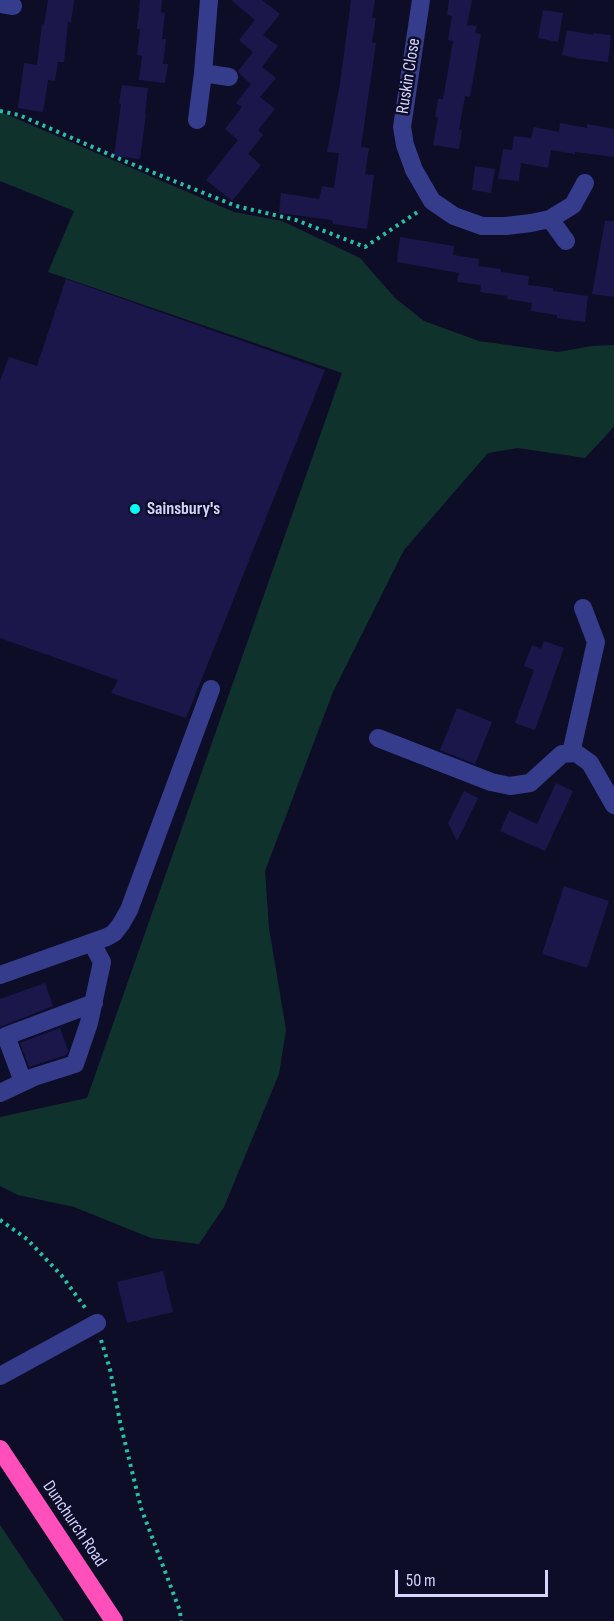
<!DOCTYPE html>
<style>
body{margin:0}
#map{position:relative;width:614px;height:1621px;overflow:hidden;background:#0e0d28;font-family:"Sofia Sans Condensed",sans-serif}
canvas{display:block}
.scale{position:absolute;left:395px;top:1570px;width:153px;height:27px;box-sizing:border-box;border:3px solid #d4d5ff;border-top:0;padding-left:8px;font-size:18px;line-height:21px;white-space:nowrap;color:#d4d5ff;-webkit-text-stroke:4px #0e0d28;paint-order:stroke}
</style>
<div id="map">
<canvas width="614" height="1621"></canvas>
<div class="scale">50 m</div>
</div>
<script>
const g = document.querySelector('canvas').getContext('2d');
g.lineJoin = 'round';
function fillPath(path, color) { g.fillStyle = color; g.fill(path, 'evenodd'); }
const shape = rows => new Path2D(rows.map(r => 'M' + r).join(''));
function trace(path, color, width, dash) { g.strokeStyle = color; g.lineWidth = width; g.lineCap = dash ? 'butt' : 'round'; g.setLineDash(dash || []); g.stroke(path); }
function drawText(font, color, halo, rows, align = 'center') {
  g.font = font + ' "Sofia Sans Condensed",sans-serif'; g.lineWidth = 5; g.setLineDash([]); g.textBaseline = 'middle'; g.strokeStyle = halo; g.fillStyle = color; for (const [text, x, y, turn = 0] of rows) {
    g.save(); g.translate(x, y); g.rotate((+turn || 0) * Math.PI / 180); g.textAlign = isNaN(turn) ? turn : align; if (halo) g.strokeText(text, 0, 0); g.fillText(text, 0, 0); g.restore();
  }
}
fillPath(shape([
 [0,108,1,112,234,212,282,221,360,258,395,298,424,321,479,341,558,352,592,346,614,345,614,426,611,430,585,458,518,448,488,453,404,550,333,692,265,871,269,928,286,1030,279,1074,224,1207,199,1244,151,1238,74,1207,18,1195,0,1186,0,1117,87,1098,342,373,48,272,74,211,0,181],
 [0,1525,64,1621,0,1621]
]), '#10322d');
fillPath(shape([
 [48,0,74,0,71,23,68,22,64,62,58,62,55,81,48,80,43,112,18,108,24,63,37,65,42,24,44,25],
 [140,0,162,0,161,12,165,13,162,39,166,39,163,64,168,64,165,83,139,80,142,56,137,55,140,29,137,29],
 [231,0,262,0,280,14,263,35,278,46,262,67,276,78,260,97,275,109,258,130,263,135,248,154,261,165,232,201,206,180,238,140,225,129,242,107,236,103,251,84,240,74,238,71,253,52,239,40,255,20],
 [351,0,375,0,372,18,376,18,372,42,376,43,361,147,369,148,365,174,374,175,367,229,333,224,332,220,279,213,281,193,319,199,322,186,334,188,339,153,327,152,340,84],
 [449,0,472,0,467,25,477,26,475,33,481,34,470,97,465,96,459,130,462,130,459,149,433,145,438,118,435,117,438,99,443,99,453,41,448,40,452,16,447,15],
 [543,10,563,13,558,42,538,38],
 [567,30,593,35,593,33,611,35,608,62,580,59,562,55],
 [122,85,148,88,145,114,146,114,140,159,114,156,121,104,119,103],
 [560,123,587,128,587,124,614,129,614,157,575,152,575,154,551,150,548,168,521,163,519,181,498,179,503,149,512,150,514,136,531,138,534,127,559,132],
 [475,166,495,169,491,193,472,190],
 [605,221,614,221,614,297,592,294],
 [400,237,454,246,453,255,479,259,478,266,501,269,501,272,529,276,528,285,553,288,553,291,588,296,585,322,557,318,557,315,531,311,532,303,507,299,508,296,480,292,481,285,457,282,459,273,397,262],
 [66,279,325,370,186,718,111,693,118,680,0,638,0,381,9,357,37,366],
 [544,641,564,648,535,730,515,723,534,670,524,666,532,645,541,649],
 [457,708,492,722,475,764,440,750],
 [556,783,573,791,545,851,500,831,509,811,537,824],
 [464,791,478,798,457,841,448,823],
 [564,886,609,901,587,968,542,954],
 [45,983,53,1006,0,1027,0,999],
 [60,1028,68,1051,66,1055,29,1067,20,1043],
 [163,1271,173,1312,127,1323,117,1282]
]), '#1b174b');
trace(shape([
 [0,111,19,115,127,162,236,206,296,220,365,247,419,211],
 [0,1220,27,1239,62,1276,86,1309],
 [101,1340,110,1369,120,1422,141,1508,180,1611,181,1621]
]), '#24c3a5', 4, [3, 4.5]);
trace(shape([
 [421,0,402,127,405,145,414,170,432,201,454,216,482,226,506,226,531,223,550,219,573,205,585,183],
 [0,4,13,6],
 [203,73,229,77],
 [197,120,203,73,209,0],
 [550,219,566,241],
 [378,738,491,782,510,786,530,783,562,754,576,753,590,763,614,805],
 [571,753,596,642,583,608],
 [0,975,107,937,114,933,121,924,129,910,211,689],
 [22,1079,6,1036,94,1003],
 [0,1093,34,1077,75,1064,89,1023,102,962,92,943],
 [0,1376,97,1323]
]), '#343c8b', 18);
trace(shape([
 [0,1449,114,1621]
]), '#ff4fba', 18);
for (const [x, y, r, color] of [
 [135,509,6,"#00fff7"]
]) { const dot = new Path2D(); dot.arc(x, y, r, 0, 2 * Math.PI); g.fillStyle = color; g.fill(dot); trace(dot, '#0e0d28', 2); }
drawText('18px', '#d4d5ff', '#0e0d28', [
 ["Ruskin Close",409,76,-81],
 ["Dunchurch Road",74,1524,56]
]);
drawText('bold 18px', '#d4d5ff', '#0e0d28', [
 ["Sainsbury's",147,509]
], 'left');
</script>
